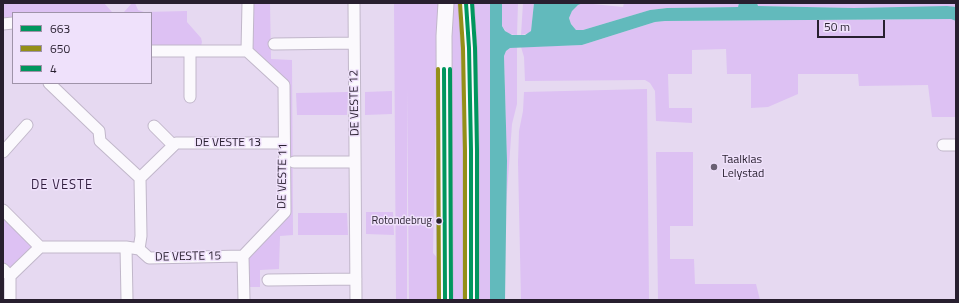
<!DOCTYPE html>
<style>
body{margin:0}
#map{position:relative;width:959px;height:303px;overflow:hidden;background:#e6d9f1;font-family:"Titillium Web",sans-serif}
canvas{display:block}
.frame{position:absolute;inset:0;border:4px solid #281f2f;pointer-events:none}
.legend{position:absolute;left:12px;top:12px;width:140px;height:72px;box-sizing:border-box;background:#efe1fb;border:1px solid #9f93a9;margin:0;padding:5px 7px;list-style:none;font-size:12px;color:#281f2f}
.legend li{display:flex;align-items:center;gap:8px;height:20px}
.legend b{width:20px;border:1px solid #9f93a9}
.scale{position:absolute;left:817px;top:20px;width:68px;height:18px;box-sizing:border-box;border:2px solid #281f2f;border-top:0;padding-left:5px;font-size:12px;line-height:14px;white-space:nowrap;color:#281f2f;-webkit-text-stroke:3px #efe1fb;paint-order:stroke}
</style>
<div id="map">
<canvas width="959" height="303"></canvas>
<div class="frame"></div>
<ul class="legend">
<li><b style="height:5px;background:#00965e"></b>663</li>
<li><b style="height:5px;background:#948f18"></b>650</li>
<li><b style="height:5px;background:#00965e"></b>4</li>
</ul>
<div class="scale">50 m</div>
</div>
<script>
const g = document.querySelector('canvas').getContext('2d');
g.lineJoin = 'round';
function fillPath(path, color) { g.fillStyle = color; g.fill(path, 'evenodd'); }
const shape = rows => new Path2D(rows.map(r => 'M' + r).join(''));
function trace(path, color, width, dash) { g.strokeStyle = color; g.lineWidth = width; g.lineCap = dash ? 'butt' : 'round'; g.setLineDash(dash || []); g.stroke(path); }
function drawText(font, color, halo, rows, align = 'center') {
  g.font = font + ' "Titillium Web",sans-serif'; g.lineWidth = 3; g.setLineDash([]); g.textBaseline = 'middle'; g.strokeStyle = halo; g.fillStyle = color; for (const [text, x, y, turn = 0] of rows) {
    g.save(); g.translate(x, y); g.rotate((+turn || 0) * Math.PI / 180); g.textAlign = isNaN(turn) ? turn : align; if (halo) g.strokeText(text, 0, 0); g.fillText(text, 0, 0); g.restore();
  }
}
fillPath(shape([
 [3,3,104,3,112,12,124,12,132,3,135,3,138,10,144,12,187,11,187,22,201,38,202,42,201,46,151,47,151,13,13,13,13,17,3,17],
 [253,3,270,3,271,59,292,60,293,235,280,236,279,269,260,270,260,287,250,287,250,274,248,274,248,256,286,213,284,83,251,46],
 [394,3,438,3,433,253,439,260,439,300,409,300,407,87,407,300,396,300],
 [451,3,460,3,465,118,465,300,452,300],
 [471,3,490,3,490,300,477,300],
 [502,3,518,3,517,35,508,34,502,26],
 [523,3,534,3,531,31,529,33,521,35],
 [583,3,623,7,624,3,739,3,738,7,667,8,650,10,583,30,576,30,571,24,569,18,572,11,578,5],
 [757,3,956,3,956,7,854,8,758,6],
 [951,19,956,21,955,117,932,117,928,85,859,86,858,74,798,74,798,94,768,107,751,108,751,74,727,74,726,49,692,50,692,74,668,74,669,108,692,108,692,123,656,121,655,91,650,83,645,80,525,81,524,57,521,47,582,45,655,22,665,21],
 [517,47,517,104,512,124,506,207,507,161,504,56,506,51,510,48],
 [647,89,649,300,521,300,518,162,519,131,523,111,524,92],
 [392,91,392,114,365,115,365,92],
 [348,92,347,115,297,115,296,93],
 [656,152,693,152,693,226,670,226,670,259,694,259,695,284,756,284,760,300,658,300],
 [366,212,393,212,394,235,366,234],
 [298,213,347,213,348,235,298,235],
 [3,217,40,249,10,278,3,270]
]), '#ddc1f3');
fillPath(shape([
 [490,3,502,3,502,26,505,31,512,35,525,35,531,31,534,3,583,3,578,5,572,11,569,18,571,24,576,30,583,30,650,10,667,8,738,7,739,3,757,3,758,6,854,8,947,6,956,7,956,21,951,19,665,21,655,22,582,45,510,48,506,51,504,56,507,161,505,300,490,300]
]), '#62babc');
const minor = shape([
 [354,3,356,300],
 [3,24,13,23],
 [274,44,354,43],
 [151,51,247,51,248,3],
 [190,51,190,97],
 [49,83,99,131,100,141,140,178],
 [154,126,173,145],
 [943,145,956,145],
 [3,152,27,125],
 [294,162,355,162],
 [3,210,40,247,126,247,139,249,149,258,243,256],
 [126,247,127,300],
 [139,249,141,236,140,178,176,143,284,143],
 [3,269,10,276,40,247],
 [10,276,10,300],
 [268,280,356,279],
 [244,300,243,256,285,212,284,85,247,51]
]);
const secondary = shape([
 [466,3,469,48,471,150,471,300],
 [445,300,444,36,446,3]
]);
trace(minor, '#c1b7ca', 13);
trace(secondary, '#c1b7ca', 17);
trace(minor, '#fbf9fd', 11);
trace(secondary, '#fbf9fd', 15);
trace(shape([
 [466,3,469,48,471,150,471,300],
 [444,69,445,300]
]), '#00965e', 4);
trace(shape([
 [460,3,463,48,465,150,465,300],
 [438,69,439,300]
]), '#948f18', 4);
trace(shape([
 [472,3,475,48,477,150,477,300],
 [450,69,451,300]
]), '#00965e', 4);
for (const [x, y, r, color] of [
 [714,167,4,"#6a6073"],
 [439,221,3.5,"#281f2f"]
]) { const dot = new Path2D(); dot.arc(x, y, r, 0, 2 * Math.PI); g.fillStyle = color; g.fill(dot); trace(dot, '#efe1fb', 1.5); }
drawText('11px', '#281f2f', '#efe1fb', [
 ["Rotondebrug",432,221]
], 'right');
drawText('12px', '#281f2f', '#efe1fb', [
 ["DE VESTE 12",355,103,-91],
 ["DE VESTE 13",228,143],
 ["DE VESTE 11",283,176,-89],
 ["DE VESTE 15",188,257,-1]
]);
drawText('12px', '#281f2f', '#efe1fb', [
 ["Taalklas",722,160],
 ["Lelystad",722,174]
], 'left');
g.letterSpacing = '1px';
drawText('13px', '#331f41', '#efe1fb', [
 ["DE VESTE",62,186]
]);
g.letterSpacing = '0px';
</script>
